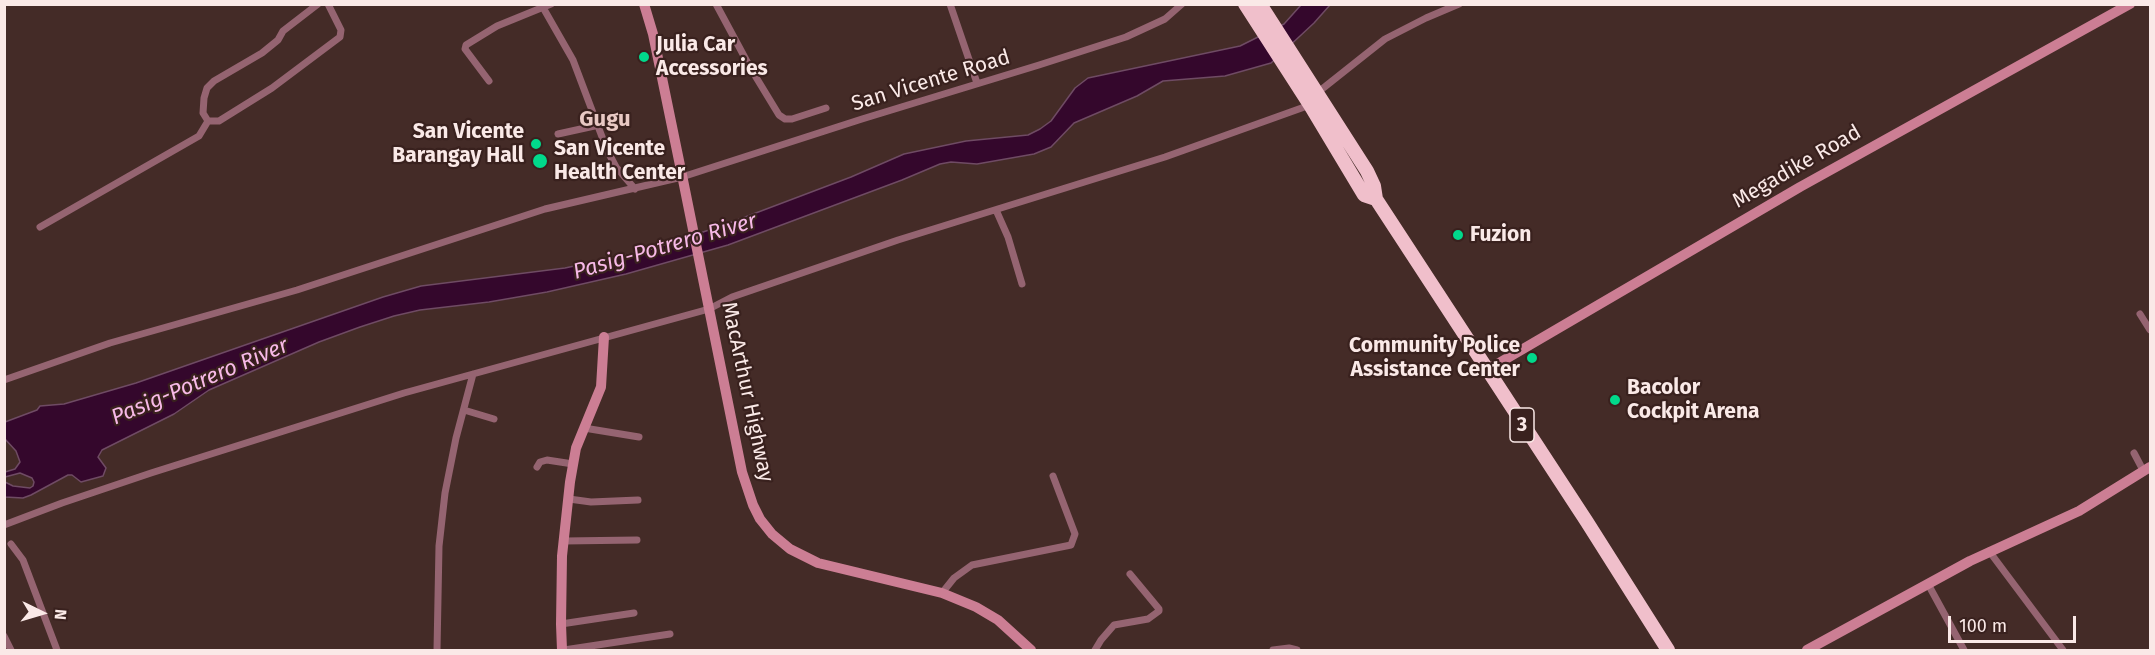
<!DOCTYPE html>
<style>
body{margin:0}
#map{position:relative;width:2155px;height:655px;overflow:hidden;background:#442b27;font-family:"Fira Sans",sans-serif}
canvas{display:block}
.frame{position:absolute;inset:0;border:6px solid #fae9e7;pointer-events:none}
.north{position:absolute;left:12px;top:583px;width:60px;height:60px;-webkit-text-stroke:4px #39211e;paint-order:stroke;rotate:95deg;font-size:16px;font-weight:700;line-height:24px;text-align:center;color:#fae9e7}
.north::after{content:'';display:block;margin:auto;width:21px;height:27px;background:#fae9e7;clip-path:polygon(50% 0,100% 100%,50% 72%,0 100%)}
.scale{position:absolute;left:1948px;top:616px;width:128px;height:27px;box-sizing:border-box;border:3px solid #fae9e7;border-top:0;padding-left:8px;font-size:18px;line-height:21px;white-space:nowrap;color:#fae9e7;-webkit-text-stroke:4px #39211e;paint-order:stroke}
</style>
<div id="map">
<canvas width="2155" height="655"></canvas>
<div class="frame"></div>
<div class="north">N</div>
<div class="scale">100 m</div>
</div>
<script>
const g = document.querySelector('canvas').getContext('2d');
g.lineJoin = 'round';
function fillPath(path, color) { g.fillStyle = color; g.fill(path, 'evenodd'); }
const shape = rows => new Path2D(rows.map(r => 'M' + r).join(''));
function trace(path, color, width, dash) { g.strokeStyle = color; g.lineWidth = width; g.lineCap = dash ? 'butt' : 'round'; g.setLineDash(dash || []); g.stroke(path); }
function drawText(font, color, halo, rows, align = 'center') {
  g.font = font + ' "Fira Sans",sans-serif'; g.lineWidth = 4.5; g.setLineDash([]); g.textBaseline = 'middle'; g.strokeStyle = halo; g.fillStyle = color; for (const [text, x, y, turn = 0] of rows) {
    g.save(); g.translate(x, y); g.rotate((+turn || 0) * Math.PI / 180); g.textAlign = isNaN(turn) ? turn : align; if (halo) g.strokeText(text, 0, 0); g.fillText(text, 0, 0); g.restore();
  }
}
const water = shape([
 [1301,5,1330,5,1314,23,1271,63,1225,76,1163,81,1137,96,1074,123,1051,147,1034,154,977,164,951,162,940,164,902,180,728,245,626,274,547,292,489,302,420,310,394,316,360,327,319,342,209,390,174,414,102,450,98,457,106,468,103,476,81,482,72,475,68,475,31,495,23,498,5,497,5,482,13,486,30,488,33,486,34,482,32,478,20,473,5,477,5,472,15,469,20,462,16,451,5,439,5,422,37,410,40,406,64,404,136,383,383,297,421,286,565,268,649,250,724,225,851,177,904,154,966,141,1028,135,1040,129,1051,121,1075,88,1088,78,1240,46,1284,24,1301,5]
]);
fillPath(water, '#34072c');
trace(water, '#6f4b64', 1.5);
trace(shape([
 [541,4,573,60,607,150,616,167,635,189],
 [716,4,751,69,779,115,785,119,792,119,826,108],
 [950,4,977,83],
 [489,81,465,49,466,45,497,26,551,4],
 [1317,93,1385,39,1426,18,1459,4],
 [208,121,219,121,272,88,340,37,341,30,328,4],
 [208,121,203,113,204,98,207,88,214,81,262,53,278,40,283,31,318,4],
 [558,134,599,125],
 [996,210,1008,237,1022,284],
 [40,227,199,136,208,121],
 [2140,314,2150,330],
 [4,380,110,343,297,290,545,209,682,177,862,119,1039,65,1126,37,1165,19,1182,4],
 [464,410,494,419],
 [584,428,639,437],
 [2134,453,2144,472],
 [537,467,540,462,547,460,573,464],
 [569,499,591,502,638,500],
 [4,525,62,503,151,473,404,393,709,309,732,297,898,240,1165,157,1310,105],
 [564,541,637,540],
 [11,544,23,560,57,650],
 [1989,551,2063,650],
 [1928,584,1964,650],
 [942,593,954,578,972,565,1071,545,1075,534,1053,476],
 [561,624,634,613],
 [4,636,11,650],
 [437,650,439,546,445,493,456,438,473,374],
 [564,650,670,634],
 [1095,650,1101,640,1114,625,1148,619,1159,611,1159,609,1130,574],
 [1273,650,1289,648,1297,650]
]), '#956471', 7);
trace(shape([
 [644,4,653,34,683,180,742,472,753,505,760,519,772,534,790,549,818,563,942,593,976,607,998,620,1031,650],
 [1487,370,1800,187,2130,4],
 [562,650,561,624,562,556,570,482,576,448,601,387,604,337],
 [1807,650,1970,561,2079,511,2150,467]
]), '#cc7e94', 10);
trace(shape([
 [1245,4,1310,105,1364,195,1376,199],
 [1260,4,1367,171,1374,186,1376,199,1587,522,1668,650]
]), '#f0bfcb', 14);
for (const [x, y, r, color] of [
 [644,57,6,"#01d98b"],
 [536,144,6,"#01d98b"],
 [540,161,8,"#01d98b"],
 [1458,235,6,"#01d98b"],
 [1532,358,6,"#01d98b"],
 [1615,400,6,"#01d98b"]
]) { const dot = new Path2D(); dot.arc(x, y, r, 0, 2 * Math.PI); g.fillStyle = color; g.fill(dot); trace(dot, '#39211e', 2); }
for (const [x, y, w] of [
 [1522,425,24]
]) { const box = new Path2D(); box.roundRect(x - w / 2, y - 17, w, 34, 4.5); g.fillStyle = '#39211e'; g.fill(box); trace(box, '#fae9e7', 1.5); }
drawText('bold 20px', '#fae9e7', null, [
 ["3",1522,425]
]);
drawText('bold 21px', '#fae9e7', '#39211e', [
 ["Julia Car",656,45],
 ["Accessories",656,69],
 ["San Vicente",524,132,"right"],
 ["Barangay Hall",524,156,"right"],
 ["San Vicente",554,149],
 ["Health Center",554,173],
 ["Fuzion",1470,235],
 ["Community Police",1520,346,"right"],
 ["Assistance Center",1520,370,"right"],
 ["Bacolor",1627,388],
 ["Cockpit Arena",1627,412]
], 'left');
drawText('21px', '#fae9e7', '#39211e', [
 ["San Vicente Road",931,81,-17],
 ["Megadike Road",1797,167,-30],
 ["MacArthur Highway",747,392,78]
]);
drawText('bold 22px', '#e9c9c4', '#39211e', [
 ["Gugu",605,120]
]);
drawText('italic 22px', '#f7b9e7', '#39211e', [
 ["Pasig-Potrero River",665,247,-16],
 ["Pasig-Potrero River",200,382,-23]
]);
</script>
